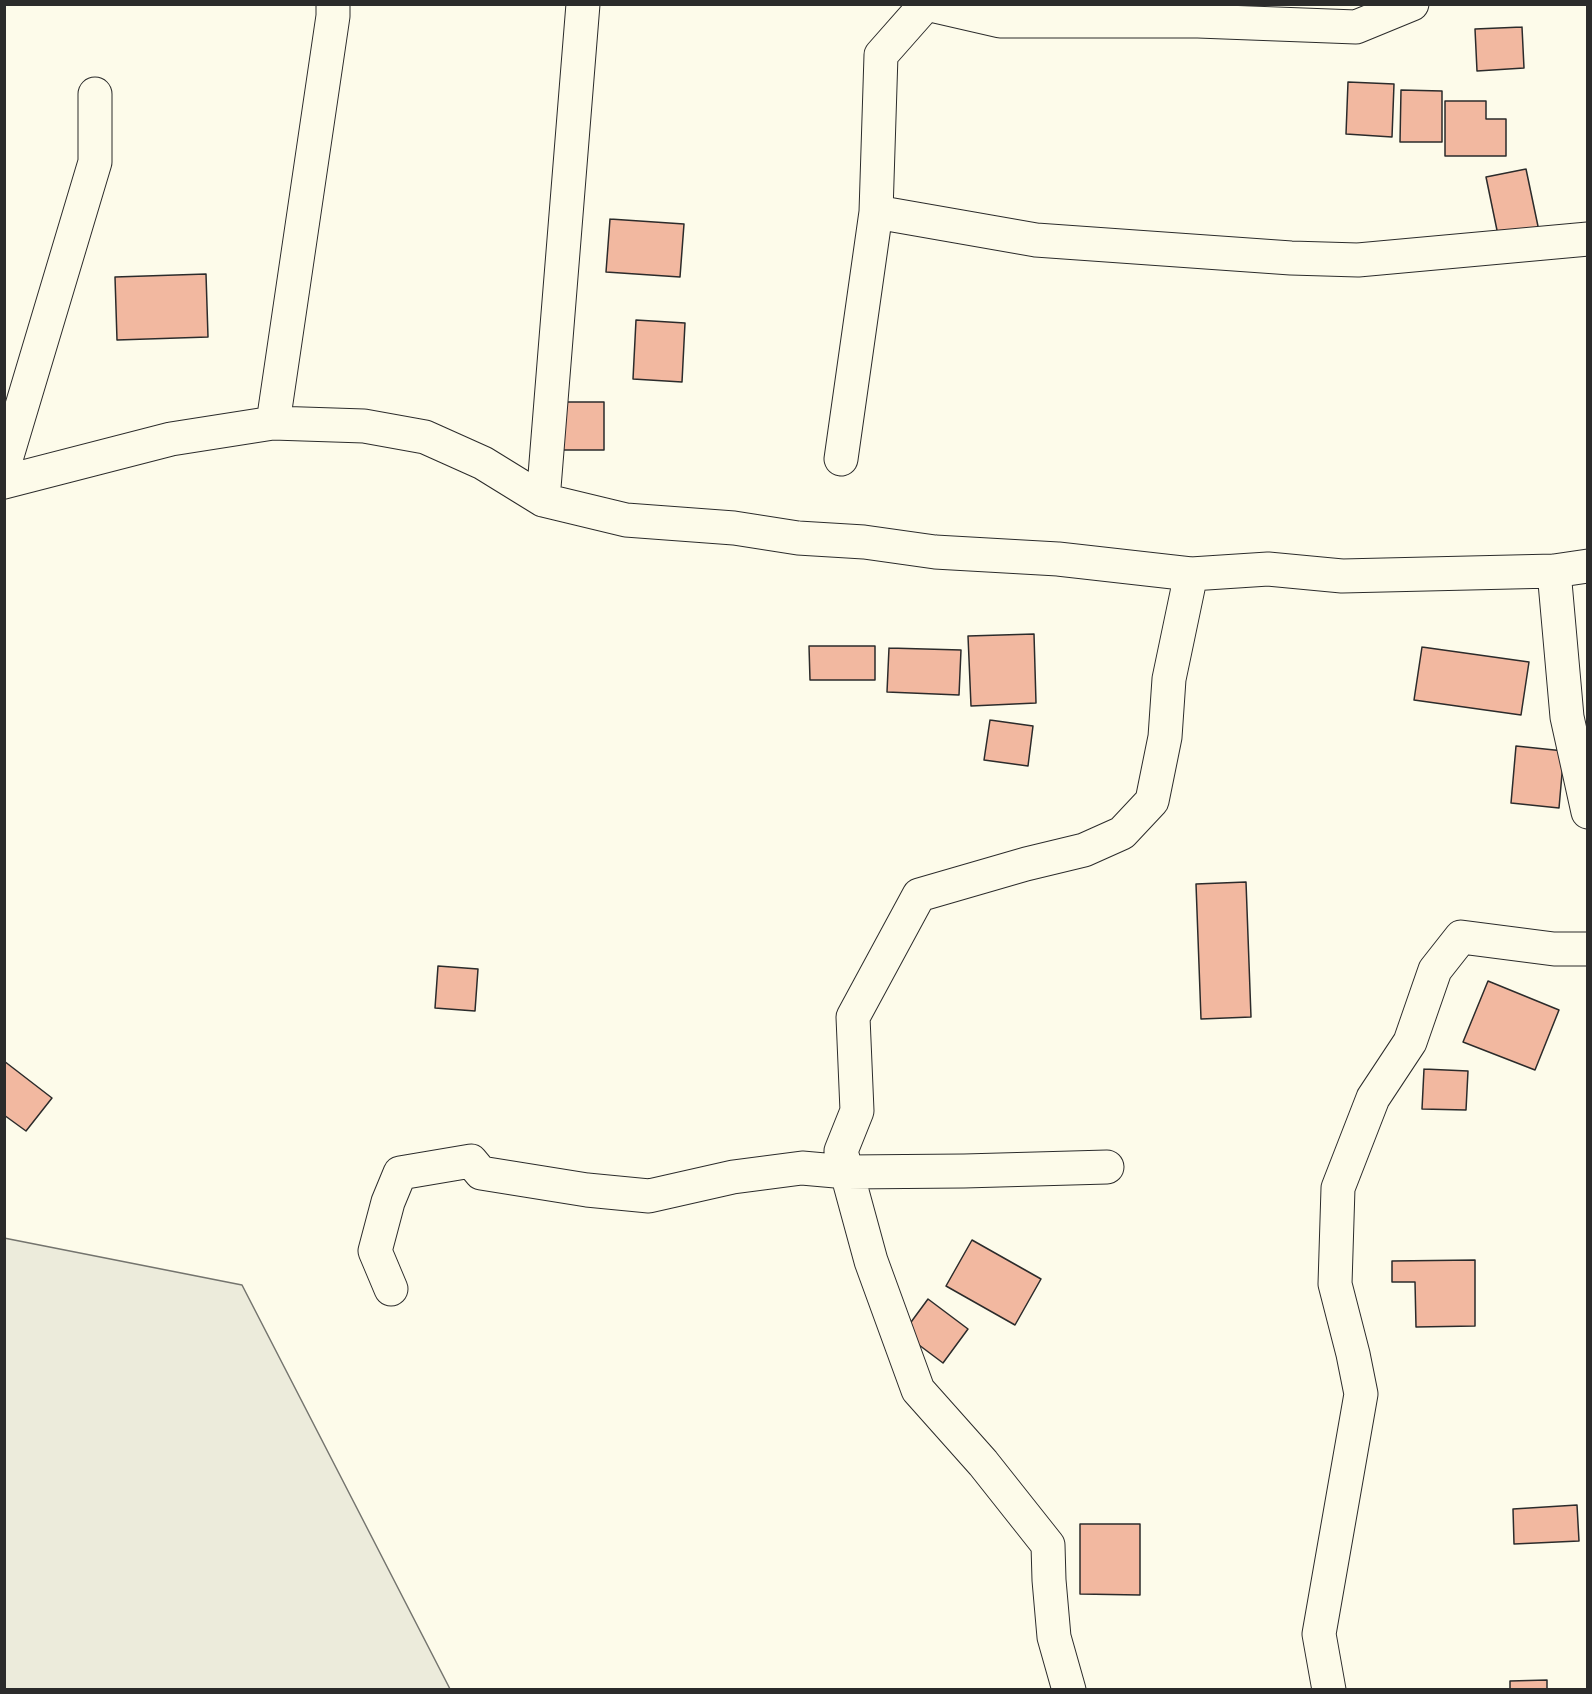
<!DOCTYPE html>
<style>
body{margin:0}
#map{position:relative;width:1592px;height:1694px;overflow:hidden;background:#fdfbea;font-family:"Roboto Condensed",sans-serif}
canvas{display:block}
.frame{position:absolute;inset:0;border:6px solid #2b2b2b;pointer-events:none}
</style>
<div id="map">
<canvas width="1592" height="1694"></canvas>
<div class="frame"></div>
</div>
<script>
const g = document.querySelector('canvas').getContext('2d');
g.lineJoin = 'round';
function fillPath(path, color) { g.fillStyle = color; g.fill(path, 'evenodd'); }
const shape = rows => new Path2D(rows.map(r => 'M' + r).join(''));
function trace(path, color, width, dash) { g.strokeStyle = color; g.lineWidth = width; g.lineCap = dash ? 'butt' : 'round'; g.setLineDash(dash || []); g.stroke(path); }
const green = shape([
 [4,1238,242,1285,450,1689,5,1689,4,1238]
]);
fillPath(green, '#ecebdb');
trace(green, '#74746e', 1.5);
const building = shape([
 [1522,27,1524,68,1477,71,1475,29,1522,27],
 [1348,82,1394,84,1392,137,1346,134,1348,82],
 [1401,90,1442,91,1442,142,1400,142,1401,90],
 [1445,101,1486,101,1486,119,1506,119,1506,156,1445,156,1445,101],
 [1526,169,1539,231,1499,240,1486,177,1526,169],
 [610,219,684,224,680,277,606,272,610,219],
 [206,274,208,337,117,340,115,277,206,274],
 [636,320,685,323,682,382,633,379,636,320],
 [562,402,604,402,604,450,563,450,562,402],
 [1034,634,1036,703,971,706,968,636,1034,634],
 [809,646,875,646,875,680,810,680,809,646],
 [1422,647,1529,662,1521,715,1414,700,1422,647],
 [889,648,961,650,959,695,887,692,889,648],
 [990,720,1033,726,1028,766,984,760,990,720],
 [1516,746,1564,751,1559,808,1511,803,1516,746],
 [1246,882,1251,1017,1201,1019,1196,884,1246,882],
 [438,966,478,969,475,1011,435,1008,438,966],
 [1488,981,1559,1010,1535,1070,1463,1042,1488,981],
 [4,1061,52,1098,26,1131,4,1115,4,1061],
 [1424,1069,1468,1071,1466,1110,1422,1109,1424,1069],
 [972,1240,1041,1279,1015,1325,946,1286,972,1240],
 [1475,1260,1475,1326,1416,1327,1415,1282,1392,1282,1392,1261,1475,1260],
 [928,1299,968,1329,943,1363,903,1333,928,1299],
 [1577,1505,1579,1541,1514,1544,1513,1509,1577,1505],
 [1080,1524,1140,1524,1140,1595,1080,1594,1080,1524],
 [1547,1680,1547,1690,1510,1690,1510,1681,1547,1680]
]);
fillPath(building, '#f2b8a0');
trace(building, '#2b2b2b', 1.5);
const minor = shape([
 [876,212,1036,240,1291,258,1358,260,1588,239],
 [273,423,333,16,333,4],
 [841,459,876,212,881,55,926,4,1000,21,1198,21,1356,27,1412,4],
 [4,466,95,162,95,94],
 [4,482,171,439,273,423,364,426,425,437,483,463,543,500,626,520,734,528,798,538,864,542,935,552,1058,559,1191,574,1268,569,1342,576,1554,571,1588,566],
 [543,500,583,4],
 [1554,571,1567,717,1588,812],
 [391,1289,375,1251,388,1202,400,1173,471,1161,481,1173,587,1190,649,1196,733,1177,802,1168,847,1172,964,1171,1107,1167],
 [1069,1690,1054,1637,1049,1580,1048,1545,983,1463,918,1390,871,1261,841,1151,857,1111,853,1017,919,895,1026,864,1084,850,1122,833,1152,801,1165,737,1169,679,1191,574],
 [1329,1690,1319,1634,1361,1394,1353,1354,1335,1284,1338,1188,1373,1098,1410,1042,1435,970,1461,937,1554,949,1588,949]
]);
trace(minor, '#2b2b2b', 35);
trace(minor, '#fdfbea', 33);
</script>
